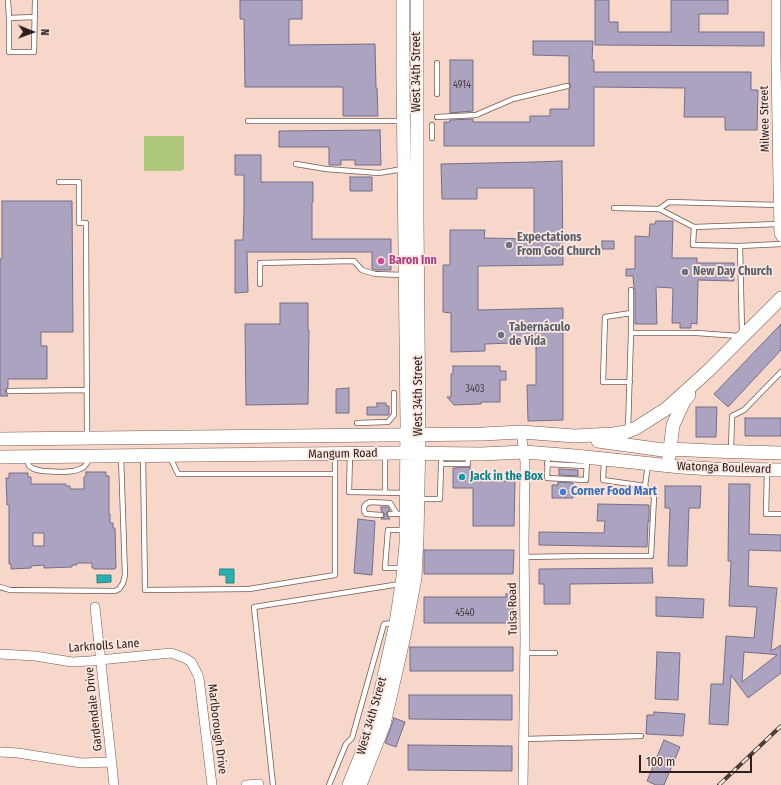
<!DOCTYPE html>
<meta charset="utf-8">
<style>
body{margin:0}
#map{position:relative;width:781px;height:785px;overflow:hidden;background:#f7d7ca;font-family:"Fira Sans Condensed",sans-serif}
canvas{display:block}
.north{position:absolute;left:12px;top:12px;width:40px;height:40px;-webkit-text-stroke:3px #fbe7df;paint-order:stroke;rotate:91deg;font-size:11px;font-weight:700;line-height:16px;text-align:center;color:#2c201c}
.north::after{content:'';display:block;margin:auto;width:14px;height:18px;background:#2c201c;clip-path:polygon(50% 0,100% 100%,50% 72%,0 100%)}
.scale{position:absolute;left:639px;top:755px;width:113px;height:18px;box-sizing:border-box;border:2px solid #2c201c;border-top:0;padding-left:5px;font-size:12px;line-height:14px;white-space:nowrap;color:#2c201c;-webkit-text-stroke:3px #fbe7df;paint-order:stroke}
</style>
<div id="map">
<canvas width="781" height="785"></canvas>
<div class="north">N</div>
<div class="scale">100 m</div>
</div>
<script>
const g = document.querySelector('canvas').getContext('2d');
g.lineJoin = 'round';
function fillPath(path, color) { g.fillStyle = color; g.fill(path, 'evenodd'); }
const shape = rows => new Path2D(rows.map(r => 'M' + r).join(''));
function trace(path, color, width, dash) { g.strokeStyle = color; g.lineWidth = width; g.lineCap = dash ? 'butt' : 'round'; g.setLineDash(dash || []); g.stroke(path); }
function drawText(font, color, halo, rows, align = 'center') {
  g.font = font + ' "Fira Sans Condensed",sans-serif'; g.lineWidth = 3.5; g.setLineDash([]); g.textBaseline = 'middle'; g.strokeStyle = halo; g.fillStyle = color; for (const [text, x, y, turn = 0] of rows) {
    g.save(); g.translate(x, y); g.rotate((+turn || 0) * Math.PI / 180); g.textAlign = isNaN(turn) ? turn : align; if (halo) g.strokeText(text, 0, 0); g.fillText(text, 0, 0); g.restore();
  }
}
fillPath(shape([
 [144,136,184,136,184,169,181,171,144,171]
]), '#afc67d');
const water = shape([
 [220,569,234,569,234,583,226,583,226,575,219,575,220,569],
 [97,575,111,575,111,582,97,583,97,575]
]);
fillPath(water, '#29b0b0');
trace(water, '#2a8584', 1);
const building = shape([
 [240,0,302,0,302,19,289,19,289,45,375,44,376,88,377,88,378,116,343,116,343,87,245,87,244,19,240,19,240,0],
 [595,0,609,0,609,22,618,22,618,32,671,32,671,0,728,0,728,14,699,14,699,32,764,32,764,46,595,45,595,0],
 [533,41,593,41,592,60,594,60,594,72,751,72,751,90,758,90,757,130,725,130,725,117,684,117,685,88,594,87,594,146,444,146,444,122,450,122,450,120,473,119,473,122,530,122,530,116,550,116,550,109,569,109,569,89,571,86,569,83,569,56,533,55,533,41],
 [450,60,473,60,473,111,450,113,450,60],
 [380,130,381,165,355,165,355,160,341,160,341,165,329,165,329,147,279,147,279,131,380,130],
 [235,155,261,155,261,182,313,182,313,202,312,202,312,239,391,239,391,270,375,270,372,269,372,252,247,252,248,292,235,293,235,240,243,240,244,210,244,175,235,175,235,155],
 [562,161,563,265,478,266,478,310,563,308,563,420,528,421,527,385,536,385,536,342,485,344,485,351,451,352,451,313,443,312,443,265,450,265,450,230,485,230,484,238,534,239,534,188,477,188,477,199,442,199,441,164,534,162,562,161],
 [350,177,372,177,372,191,350,191,350,177],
 [2,201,72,201,73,332,41,332,41,346,47,346,47,379,8,379,8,387,6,389,5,391,6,393,8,396,0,396,0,259,2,259,2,201],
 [656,221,673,221,672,258,697,258,697,263,734,263,734,281,698,280,697,324,691,323,691,328,680,328,680,323,672,323,673,288,656,287,657,324,635,324,635,290,634,287,633,276,626,276,626,269,635,269,635,236,649,237,650,224,655,224,656,221],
 [602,241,614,241,614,249,602,249,602,241],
 [280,303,308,303,308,330,309,330,308,404,246,405,245,324,280,324,280,303],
 [781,324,781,350,728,407,714,394,781,324],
 [453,366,500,366,500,371,506,371,506,380,500,380,500,402,481,402,481,404,454,405,447,397,451,397,451,374,453,374,453,366],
 [349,388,349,413,336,413,336,389,349,388],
 [377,403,386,403,386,406,389,406,389,415,367,415,367,407,377,407,377,403],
 [696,407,717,407,716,437,696,437,696,407],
 [745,418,781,418,781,436,745,436,745,418],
 [470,467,470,481,515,481,514,526,473,526,473,488,453,488,453,468,470,467],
 [559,469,578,470,578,476,559,475,559,469],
 [86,472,106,472,106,476,109,476,109,514,110,514,110,523,113,523,113,528,115,528,116,568,115,568,115,569,94,569,94,568,92,568,92,563,77,563,77,565,72,565,72,567,44,568,44,565,31,566,31,568,11,569,11,564,9,564,9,505,7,505,6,478,9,478,9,473,28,473,28,477,31,477,31,484,66,484,66,486,70,486,70,489,84,489,84,477,86,476,86,472],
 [33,533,44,533,44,546,33,546,33,533],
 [558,482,573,483,573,498,552,498,552,485,558,485,558,482],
 [729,484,750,484,749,534,781,535,781,551,749,550,748,586,777,588,771,651,781,645,781,673,748,698,731,675,728,725,709,724,711,684,723,684,726,636,754,638,757,607,729,606,731,561,728,561,729,484],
 [744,652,770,654,777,655,742,682,744,652],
 [665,486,701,486,700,508,689,508,687,566,668,566,670,508,665,508,665,486],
 [598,504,649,505,649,522,648,521,647,547,539,545,539,532,604,533,605,521,597,521,598,504],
 [381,507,388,507,390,510,387,512,386,514,390,519,381,519,384,517,385,515,383,512,381,511,381,507],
 [358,519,375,521,372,575,354,573,358,519],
 [424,550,514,550,513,574,424,574,424,550],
 [652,568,653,583,570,584,570,604,544,604,544,584,539,584,539,569,652,568],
 [506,594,513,594,513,623,424,623,424,597,506,597,506,594],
 [656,597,704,599,703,618,656,616,656,597],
 [410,647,513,647,513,671,410,671,410,647],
 [657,652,680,653,678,700,655,699,657,652],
 [409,695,512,695,512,720,409,719,409,695],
 [654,712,685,714,683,736,646,734,647,715,654,715,654,712],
 [394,718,405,722,396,747,385,743,391,727,394,718],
 [664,740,680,747,664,785,656,785,647,781,664,740],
 [408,745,512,746,512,771,408,770,408,745]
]);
fillPath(building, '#aba3bf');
trace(building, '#756e88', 1);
const lane = shape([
 [8,0,9,18],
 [34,17,9,18,9,52,34,52,35,0],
 [437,63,437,94],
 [437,117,476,115,513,99,567,86],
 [248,121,402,121],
 [432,125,432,138],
 [296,164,326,169,379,173,403,169],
 [59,182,79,182,79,223,86,223,87,438],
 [614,208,659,209,694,227,693,245,740,246,781,244],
 [659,209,669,202,778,205],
 [694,227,779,224],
 [740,246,742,332],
 [260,284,260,263,354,261,362,270,375,274,404,275],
 [631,333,697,333,739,336],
 [630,382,603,382,605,317,631,313],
 [9,391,87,390],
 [357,423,388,422,394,415,394,393],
 [628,430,631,333,631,290],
 [731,450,732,416,744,410,781,372],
 [441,454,441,464,468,464,468,455],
 [350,455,349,492,405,493],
 [385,455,385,492],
 [548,455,547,478,586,480,587,459],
 [143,456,145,590,249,589,335,575,335,455],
 [170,457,178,474,335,474],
 [27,459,29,466,34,469,42,471,62,472,74,471,80,469,84,467,87,463,88,458],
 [604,461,603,480,645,486,648,464],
 [547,464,586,466],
 [767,472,766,514,781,514],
 [419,499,440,499,441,464],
 [390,514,399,514],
 [381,515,366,514,364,511,364,507,366,504,370,502,390,503,397,514],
 [524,557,584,556,651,556,654,497,645,486],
 [403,568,385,568,388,530,404,530],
 [0,587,10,590,115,591,119,589,123,583,125,575,121,456],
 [525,653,555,653],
 [524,739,641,736],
 [273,785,254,607,400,584],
 [329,785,346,744,352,738,384,624,394,623]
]);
const street = shape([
 [776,0,776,60,778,183,779,233,781,237],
 [521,432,525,462,524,543,525,639,523,785],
 [95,607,114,785],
 [0,654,35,656,72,662,89,661,171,653,185,658,191,662,197,673,199,678,212,785],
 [0,752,18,753,81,763,112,762],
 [246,785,259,784]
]);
const secondary = shape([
 [0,439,483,434,521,432,575,436,613,434,626,432,636,428,666,409,708,371,781,298],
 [598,441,663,450,670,449,712,451,781,453],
 [0,457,396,453,481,454,524,452,575,456,681,467,713,469,781,470],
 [669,457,673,425,684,401,689,395],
 [349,785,366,743,378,704,396,623,403,577,406,544,407,423,403,80,403,0],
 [360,785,384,724,404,636,415,578,417,537,419,435,417,220,417,0]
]);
trace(lane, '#765a4f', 6);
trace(street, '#765a4f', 10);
trace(secondary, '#765a4f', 14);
trace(lane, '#fff', 4.5);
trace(street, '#fff', 9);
trace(secondary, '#fff', 13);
const rail = shape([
 [719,785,781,726]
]);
trace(rail, '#4c3d37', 4);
trace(rail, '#fbe7df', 2.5, [8]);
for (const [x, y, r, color] of [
 [509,245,4,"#6b7280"],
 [381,261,4,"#d1479c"],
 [685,272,4,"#6b7280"],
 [501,335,4,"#6b7280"],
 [462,477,4,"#0f9aa8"],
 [563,492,4,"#3f7fe0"]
]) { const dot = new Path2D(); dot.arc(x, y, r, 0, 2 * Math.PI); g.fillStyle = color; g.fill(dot); trace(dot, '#fbe7df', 1.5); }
drawText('10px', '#4c4145', null, [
 ["4914",462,85],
 ["3403",475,389],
 ["4540",465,613]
]);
drawText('12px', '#2c201c', '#fbe7df', [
 ["West 34th Street",417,72,-90],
 ["Milwee Street",765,119,-91],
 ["West 34th Street",419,396,-90],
 ["Mangum Road",343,454,-1],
 ["Watonga Boulevard",724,468,2],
 ["Tulsa Road",513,609,-91],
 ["Larknolls Lane",104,646,-4],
 ["Gardendale Drive",94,709,-96],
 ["West 34th Street",372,716,-74],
 ["Marlborough Drive",217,729,83]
]);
drawText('bold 12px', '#5b616d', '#fbe7df', [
 ["Expectations",517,238],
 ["From God Church",517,252],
 ["New Day Church",693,272],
 ["Tabernáculo",509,328],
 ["de Vida",509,342]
], 'left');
drawText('bold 12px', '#b23c85', '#fbe7df', [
 ["Baron Inn",389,261]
], 'left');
drawText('bold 12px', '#0d838f', '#fbe7df', [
 ["Jack in the Box",470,477]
], 'left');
drawText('bold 12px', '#366cbe', '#fbe7df', [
 ["Corner Food Mart",571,492]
], 'left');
</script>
